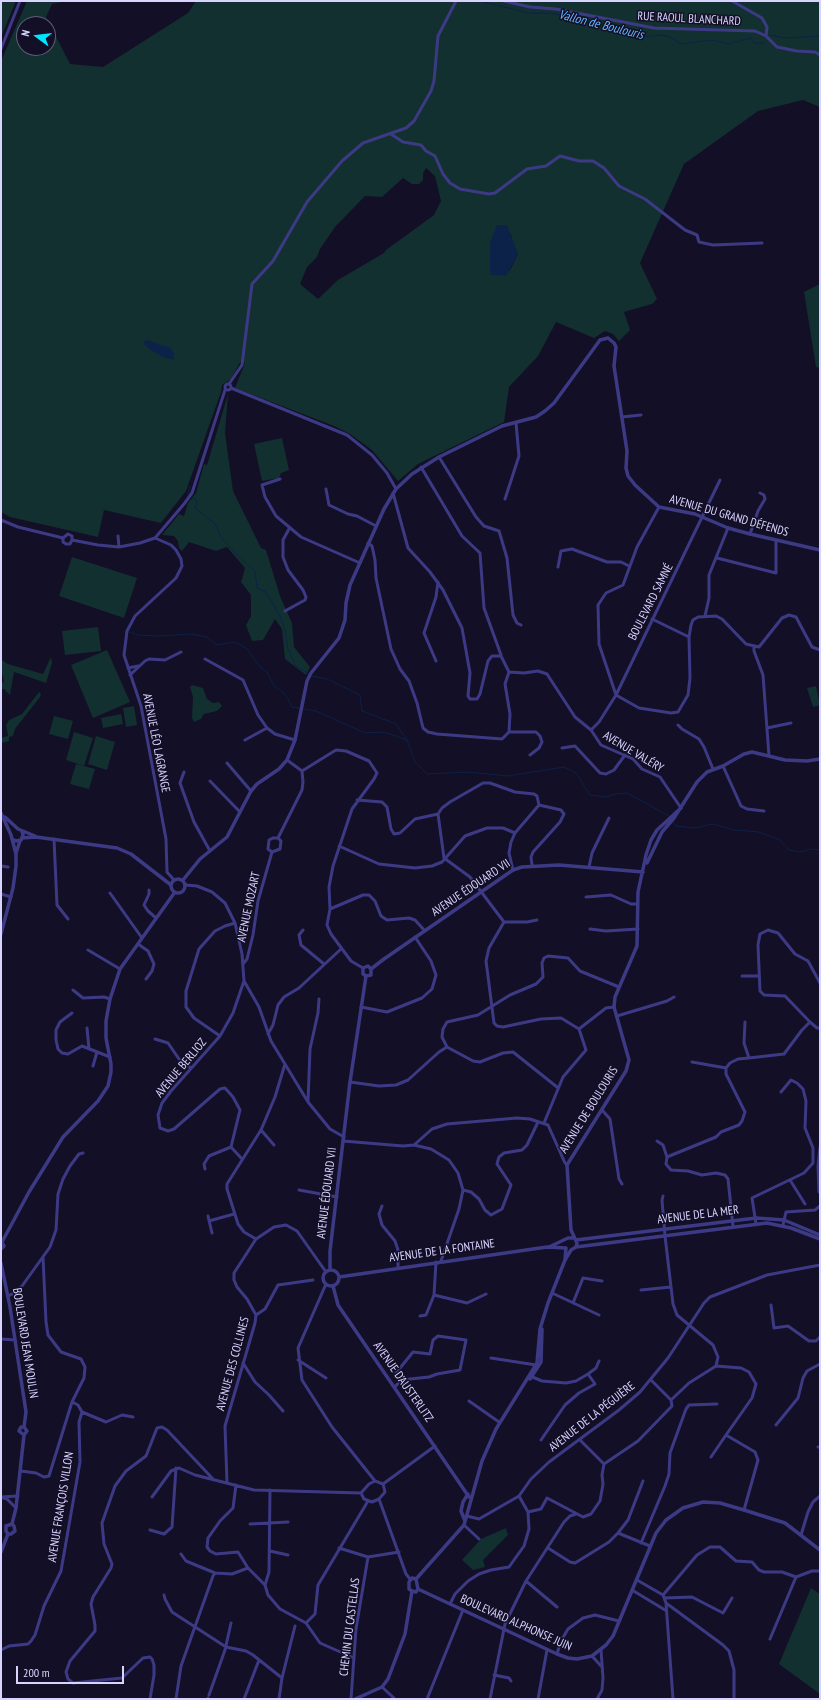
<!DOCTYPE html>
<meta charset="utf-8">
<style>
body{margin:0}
#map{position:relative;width:821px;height:1700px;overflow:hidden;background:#130f26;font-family:"PT Sans Narrow",sans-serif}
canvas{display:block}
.frame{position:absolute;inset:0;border:2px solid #d9d4ff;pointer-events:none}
.north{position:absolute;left:16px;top:16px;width:40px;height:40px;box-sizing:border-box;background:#130f26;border:1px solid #625e7d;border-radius:50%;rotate:285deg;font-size:11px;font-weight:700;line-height:16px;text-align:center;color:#d9d4ff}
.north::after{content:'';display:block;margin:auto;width:14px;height:18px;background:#00e5ff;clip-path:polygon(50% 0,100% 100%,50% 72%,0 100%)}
.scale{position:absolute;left:16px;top:1666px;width:108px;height:18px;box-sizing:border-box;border:2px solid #d9d4ff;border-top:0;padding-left:5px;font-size:12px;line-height:14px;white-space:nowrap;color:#d9d4ff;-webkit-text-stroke:3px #130f26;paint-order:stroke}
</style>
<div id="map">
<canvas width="821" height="1700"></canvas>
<div class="frame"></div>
<div class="north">N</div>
<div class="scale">200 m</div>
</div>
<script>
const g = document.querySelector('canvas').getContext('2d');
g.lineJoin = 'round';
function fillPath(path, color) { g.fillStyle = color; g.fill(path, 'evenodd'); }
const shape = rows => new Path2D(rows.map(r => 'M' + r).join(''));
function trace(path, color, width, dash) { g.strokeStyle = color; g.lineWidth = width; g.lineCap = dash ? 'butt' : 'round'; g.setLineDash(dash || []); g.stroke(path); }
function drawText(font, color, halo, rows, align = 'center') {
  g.font = font + ' "PT Sans Narrow",sans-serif'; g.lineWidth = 3; g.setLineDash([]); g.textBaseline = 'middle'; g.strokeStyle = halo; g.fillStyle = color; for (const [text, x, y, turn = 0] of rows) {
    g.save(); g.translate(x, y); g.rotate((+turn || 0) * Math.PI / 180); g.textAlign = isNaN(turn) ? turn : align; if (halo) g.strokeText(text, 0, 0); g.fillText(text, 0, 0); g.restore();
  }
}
fillPath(shape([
 [1,1,16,1,1,37],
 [27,1,66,1,52,4,46,17,70,64,103,67,188,13,196,1,820,1,820,107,803,100,758,111,684,164,640,263,657,299,652,304,624,312,630,330,619,341,613,334,605,331,594,338,556,322,538,356,509,387,504,422,418,464,398,481,372,450,350,434,334,426,235,388,245,363,241,361,231,379,222,385,221,392,186,491,161,523,104,510,98,537,10,517,1,512,1,61],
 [24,24,48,24,48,48,24,48],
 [426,168,435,176,441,201,434,215,386,250,384,253,338,280,318,299,300,284,307,267,317,257,320,249,335,227,365,196,382,197,403,178,412,184,419,184,423,180,423,173],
 [511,234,512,243,518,254,510,270,501,275,490,274,490,243,494,235],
 [820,284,820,368,816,367,804,292],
 [228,394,225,433,233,491,261,548,266,550,280,596,292,623,294,647,310,667,306,675,285,659,282,629,275,619,263,640,252,641,246,625,251,616,251,595,241,582,245,568,227,547,216,551,189,542,182,551,179,548,178,541,174,536,162,535,179,514,184,516,188,503,196,493,204,464,207,465],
 [282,438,289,470,281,473,279,478,262,481,254,444],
 [72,557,137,578,124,618,59,596],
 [98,627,101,651,65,655,62,631],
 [107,650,130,702,93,718,71,665],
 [1,656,2,660,8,664,43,674,51,657,52,663,46,683,14,672,10,695,4,689,1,689,1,683,4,682,1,668],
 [192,685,203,688,207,699,213,703,219,702,222,706,217,711,204,714,201,719,194,722,192,718,193,697,190,687],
 [816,686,820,705,813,707,807,688],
 [39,692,41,694,40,697,15,729,13,736,9,737,9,741,1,743,1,738,8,736,6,725,9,720,22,714],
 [134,706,137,725,126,727,123,708],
 [121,714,123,724,103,728,101,718],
 [54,716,73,721,68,739,49,734],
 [74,732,93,738,84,766,66,760],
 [96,736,115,742,107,770,88,764],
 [76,764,95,769,89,789,70,784],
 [506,1528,508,1535,483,1560,485,1567,473,1570,462,1560,481,1539],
 [811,1588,820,1594,820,1694,779,1664]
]), '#12302f');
fillPath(shape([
 [497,225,507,225,518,254,506,276,490,274,490,243],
 [147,340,171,348,174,354,174,360,163,357,148,348,143,342]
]), '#0c2248');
trace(shape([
 [479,1,529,13,551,13,621,30,640,37,661,35,670,37,681,44,712,40,729,44,750,38,754,43,765,43],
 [770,35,785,38,820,36],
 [188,495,190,486],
 [193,498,197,501,195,508,215,524,221,537,234,552,255,571,257,588,266,592,280,616,285,629,288,649,296,666,309,674],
 [130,632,138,635,157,636,192,634,207,637,217,645,234,642,239,644,247,649,259,666,267,672,274,686,285,694,292,707,316,711,365,733,384,732,407,740,415,762,427,774,468,772,508,776,564,767,576,773,590,795,606,797,615,794,627,793,669,816],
 [312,676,327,679,360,695,362,711,396,724,407,740],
 [673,822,676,826,694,828,713,824,734,830,759,832,780,840,789,850,799,852,812,849,820,850]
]), '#0c2248', 1);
trace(shape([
 [504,1,530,7,556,9,654,28,755,31,766,36,777,47,797,51,815,52,820,55],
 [732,1,762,18,767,27,766,36],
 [1,49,20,1],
 [391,134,403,142,421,145,426,151,435,156,443,174,450,183,460,189,489,194,495,193,527,169,546,166,560,156,579,161,593,161,604,168,619,186,645,199,685,230,697,235,699,242,713,245,762,243],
 '225 387a3 3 0 1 1 6 0a3 3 0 1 1-6 0Z',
 [229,384,242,365,252,284,273,261,307,202,342,161,363,143,406,128,414,121,431,91,434,81,438,36,456,1],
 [231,388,347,435,372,455,387,473,396,489],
 [622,417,641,415],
 [439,457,476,517,484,526,499,531,507,558,513,615,517,623,521,625],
 [421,467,462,536,480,553,484,608,501,655],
 [280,479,262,485,265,497,276,516,301,537,360,563],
 [326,489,329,505,348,514,357,516,376,526],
 [393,493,408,548,430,572,443,590,462,628,470,673,468,696,470,699,477,699,480,694,488,661,492,656,501,656,509,672,524,673,538,671,547,674,575,717,591,730,599,722,616,695,720,480],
 [505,499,519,456,516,423],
 [1,520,18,527,63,538],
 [750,534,758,511,765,499,764,495,760,493],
 [118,536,119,547],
 [63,538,63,542,66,544,70,544,72,540],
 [63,538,68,534,72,536,72,540],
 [155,538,171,545,176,550,181,559,182,566,176,578,135,616,127,631,124,655,141,706,166,839,167,872,174,880],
 [72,540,98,545,119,547,140,543,155,538,184,504,192,493,225,390],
 [368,543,372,546,375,560,376,578,391,649,400,669,409,681,417,703,423,728,428,732,437,734,502,739,509,732,510,714,505,684,509,672],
 [717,558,776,573,776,540],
 [558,567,561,551,572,549,607,562,621,562,629,566],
 [285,611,305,600,306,597,303,590,288,570,283,557,283,540,289,529],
 [705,616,709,598,709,575,728,528],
 [652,619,689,637],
 [754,647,754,651,763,675,769,756],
 [205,659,243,680,258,715,267,728,275,734,295,740],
 [436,661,424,633,436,597,438,582],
 [128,668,138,666],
 [130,675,145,661,149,659,165,660,181,652],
 [616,695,639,708,671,713,678,712,688,695,690,678,689,637,691,625,693,620,698,617,716,616,722,619,746,644,759,647,782,618,789,615,796,617,812,647,820,650],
 [616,695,599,644,598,605,606,593,623,585,637,547,659,507],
 [678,725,682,729,699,739,704,747,713,769],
 [767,728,791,723],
 [591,730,601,745,633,759,642,769,660,777,681,808],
 [509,732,536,732,540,736,542,742,539,748,530,755],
 [245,740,267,728],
 [562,748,575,746,600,773,606,774,614,770,625,755],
 [287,760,302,771],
 [227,763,251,791],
 [723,766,741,806,747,809,764,811],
 [302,771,336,750,346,751,369,761,377,773,374,779,352,809,333,866,329,887,330,909,327,925,331,934,351,961,363,968],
 [184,772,180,783,194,822,210,851],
 [210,781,240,812],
 [357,800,382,802,387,807,391,829,394,834,400,833,415,819,438,814],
 [438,814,444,858,470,877,504,922,489,948,486,961,494,1023,497,1026,503,1027,541,1019,561,1018,579,1029],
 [438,814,442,808,450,802,483,783,490,783,515,792,534,794,537,796,539,805,561,810,564,814,560,822,533,852,531,857,532,865],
 [278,838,302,790,303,782,302,771],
 [54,839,57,905,68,919],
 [339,846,379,864,415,868,432,866,442,862,465,836,487,828,503,828,515,833],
 [272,852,268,849,269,840,273,838,278,838],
 [272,852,280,849,281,841,278,838],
 [1,866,8,867],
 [589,867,592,853,609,818],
 [513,870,509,853,511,842,515,833,539,805],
 [186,885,197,886,212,892,225,903,235,923,242,954,244,981,259,1007,271,1041,308,1102,330,1129,344,1137],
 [149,890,149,894,144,905,148,911,156,918],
 [110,893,142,938],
 [1,894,11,897],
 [586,897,611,895,631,904,637,904],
 [330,909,363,895,369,895,375,901,381,916,387,920,409,918,415,920,425,931],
 [504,922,527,922,537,920],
 [590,929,606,931,638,929],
 [303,930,299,935,301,945,324,964],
 [138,944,148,951,154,964,152,971,146,979],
 [88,950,120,969],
 [243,964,247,959,253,935,258,901,272,852],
 [742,976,758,976],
 [820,983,808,961,795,954,778,933,768,930,760,934,758,945,760,991,764,995,785,996,810,1022,817,1028,820,1028],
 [73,990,83,998,104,997,110,999],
 [361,1007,387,1012,422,998,432,989,436,975,431,961,415,937],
 [72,1013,60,1022,56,1030,56,1040,58,1049,62,1053,68,1054,82,1046,110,1057],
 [617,1016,667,1001,674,997],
 [745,1022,744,1043,749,1058,784,1054,802,1030,810,1022],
 [87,1028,89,1049],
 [268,1034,273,1025,278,1005,284,997,299,988,341,949],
 [220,1036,194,1018,186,1007,186,991,199,949,215,931,225,926,235,923],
 [155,1039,168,1043,179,1059,191,1068],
 [447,1047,442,1037,443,1029,447,1022,478,1015,510,995,536,984,543,977,542,963,544,958,548,956,568,958,580,971,619,987],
 [692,1062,726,1068],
 [93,1066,97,1052],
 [350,1082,379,1086,396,1085,408,1080,439,1052,447,1047,473,1061,480,1062,503,1053,513,1052,557,1087],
 [308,1102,310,1049,318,1013,319,999],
 [602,1110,610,1119,619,1179,622,1184],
 [544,1123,563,1077,586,1050,579,1029,606,1008,614,1007],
 [261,1130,274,1145],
 [343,1141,403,1146,414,1145,432,1129,447,1124,517,1118,530,1119,548,1125,565,1163,567,1165],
 [657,1141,663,1145,667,1157],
 [414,1145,431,1149,449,1160,458,1173,463,1190,459,1209,441,1261],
 [667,1157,716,1137,721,1132,739,1125,742,1121,745,1112,726,1074,726,1068,730,1063,738,1059,749,1058],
 [667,1157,666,1164,671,1170,688,1171,702,1175,716,1173,725,1175,728,1179,733,1226],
 [242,1159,231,1147,240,1110,233,1097,225,1088,220,1089,174,1129,168,1131,160,1128,158,1115,162,1103,171,1091,220,1036,233,1013,244,981],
 [205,1169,204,1164,209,1156,231,1147],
 [790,1180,805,1204],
 [299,1190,337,1197],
 [463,1190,471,1192,479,1199,485,1210,491,1215,502,1209,511,1185,497,1164,499,1157,504,1153,522,1150,527,1145,538,1122],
 [819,1192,818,1166,820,1147],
 [663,1196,662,1200,665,1236,673,1304,677,1315,713,1345,718,1357,716,1366],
 [382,1206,379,1214,382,1225,395,1241,398,1250,398,1267],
 [208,1216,212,1233],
 [209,1221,234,1214],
 [756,1224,752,1198,804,1173,813,1163,813,1148,805,1128,806,1101,803,1089,797,1083,791,1080,781,1092],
 [783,1225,786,1212,815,1210,820,1206],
 [256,1239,244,1232,238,1224,227,1189,227,1184,261,1130,275,1097,285,1064],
 [43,1257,46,1322,48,1335,61,1352,81,1359,85,1367,84,1378,72,1402],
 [326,1284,298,1348,302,1380,332,1427,375,1481],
 [641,1290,671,1287],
 [552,1293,599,1315],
 [434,1295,467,1303,486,1294],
 [8,1296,16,1292,22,1286,50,1247,56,1230,58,1194,63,1179,70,1166,79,1154,83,1153],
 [573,1303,583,1278,602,1281],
 [771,1305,774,1328,788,1326,809,1341,816,1341,820,1337],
 [256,1315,265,1309,278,1285,313,1280],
 [420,1316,426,1315,434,1295,436,1262],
 [1,1339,15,1340],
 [491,1358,536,1365],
 [298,1360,326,1378],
 [243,1363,255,1382,269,1395,283,1411],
 [588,1374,596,1368,599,1361],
 [530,1376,542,1381,566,1383,576,1381,588,1374,595,1384,579,1393,565,1405,541,1440],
 [651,1380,671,1400],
 [395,1387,401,1380,429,1377,437,1374,460,1370,466,1340,438,1336,433,1340,430,1354,413,1352,396,1373,401,1380],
 [469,1401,499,1422],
 [82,1412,106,1422,122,1415,133,1417],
 [776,1425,798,1398,803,1378,807,1371,820,1364],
 [580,1440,604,1464],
 [818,1447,820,1447],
 [711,1457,726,1435],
 [375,1481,383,1484,385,1492,379,1499,372,1502,364,1499,361,1493,369,1484,375,1481],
 [227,1483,225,1426,255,1323,256,1315,247,1299,237,1287,234,1280,234,1273,256,1239,274,1227,286,1225,297,1231,326,1272],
 [383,1484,435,1446],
 [236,1485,233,1508,220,1521,208,1538,207,1547,210,1551,216,1554,238,1552,248,1568,265,1585,268,1595,280,1609,306,1623,320,1643,354,1658],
 [1,1497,7,1499,16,1508],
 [1,1497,18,1496],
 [152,1497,171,1471,179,1468,195,1475,254,1490,361,1493],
 [379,1499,406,1574,410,1579],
 [528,1512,541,1509,547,1498,583,1517,591,1514,600,1501,603,1484,602,1475,604,1464,638,1441,672,1406,671,1400,689,1383,716,1366,741,1368,749,1372,756,1384,752,1398,726,1435,755,1452,758,1460,744,1510],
 [467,1516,479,1519,519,1496,531,1479,549,1462,619,1410,640,1392,668,1358,704,1303,710,1297,767,1275,820,1265],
 [250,1524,288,1522],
 [464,1525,479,1539],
 [150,1530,164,1534,172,1527,176,1468],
 [618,1533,628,1520,643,1481],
 [801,1535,808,1512,813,1502,820,1496],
 [641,1543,665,1486,669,1474,670,1453,686,1409,689,1405,717,1404],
 [339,1548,368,1557,399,1552],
 [548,1548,570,1562,575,1563,609,1542,618,1533,650,1546],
 [270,1551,288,1555],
 [181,1554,186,1561,215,1573,232,1574,248,1568],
 [637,1580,663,1595],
 [526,1581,557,1607],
 [265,1585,269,1572,270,1490],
 [632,1590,665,1610],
 [164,1595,165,1599,172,1612,226,1647,246,1651,253,1655,282,1678],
 [663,1595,697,1555,710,1547,720,1547,736,1561,752,1562,759,1570,764,1572,782,1572,796,1577,812,1571,820,1571],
 [663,1595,666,1603,673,1699],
 [665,1598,692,1597,723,1613,732,1598],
 [666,1603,723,1645,729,1651,734,1670,734,1699],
 [450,1604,455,1594,468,1581,479,1574,491,1570,509,1567,524,1546,529,1529,528,1512,519,1496],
 [306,1623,315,1614,318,1585,368,1501],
 [770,1639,796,1577],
 [1,1650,9,1646,28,1644,31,1641,35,1635,44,1606,61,1571,80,1462,79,1422,82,1412,78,1405,72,1402,49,1476,44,1477,36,1473,21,1471],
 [557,1654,561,1641,568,1629,583,1618,595,1615,619,1621],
 [592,1656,601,1666],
 [494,1675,509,1678,511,1681],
 [382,1687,395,1699],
 [209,1695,225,1650,231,1623],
 [150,1699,154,1675,154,1665,152,1659,150,1657,143,1658,122,1678,73,1683,68,1679,66,1672,70,1661,95,1631,95,1625,91,1604,93,1597,111,1568,112,1564,104,1544,102,1523,115,1486,126,1471,146,1456,157,1428,162,1427,167,1430,213,1479],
 [176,1699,181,1666,213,1576,215,1573],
 [208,1699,208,1698],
 [244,1699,259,1660],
 [279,1699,282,1678,295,1626],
 [351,1699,356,1629,368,1557],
 [427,1699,463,1610],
 [490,1699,505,1624,526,1581,564,1522,570,1516,576,1514],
 [538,1699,547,1650],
 [597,1699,602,1690,603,1678,601,1650]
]), '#3d3a85', 3);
trace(shape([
 [1,813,11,835,16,854,16,866,13,888,1,934],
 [5,817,18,829,35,836],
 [22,838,36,837,117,848,131,854,171,885],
 [12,839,16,841,21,840,23,835,22,831],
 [16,853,20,841],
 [647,863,662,832,674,818,697,782,707,772,723,766,744,754,752,752,785,760,807,761,820,759],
 '171 886a7 7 0 1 1 14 0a7 7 0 1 1-14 0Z',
 [183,880,200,859,227,837,251,791,257,784,279,769,287,760,295,740,307,681,311,673,339,638,345,620,346,603,350,585,384,509,396,489,412,474,439,457,502,426,536,417,545,411,554,403,600,340,608,338,614,343,616,347,614,366,627,451,626,468,628,476,635,485,659,507,695,514,728,528,750,534,820,550],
 [366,976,371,975,371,969,384,959,513,870,522,867,559,865,643,872],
 [366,976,363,974,363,968,368,966,371,969],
 [576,1240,756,1218,784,1220,820,1235],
 [1,1241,4,1246,1,1249],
 [2,1242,29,1192,63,1137,98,1101,108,1086,111,1072,111,1064,106,1038,106,1021,110,999,120,969,175,892],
 [549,1247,568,1238,574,1238],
 [576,1247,767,1223,791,1228,820,1239],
 [565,1260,571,1250,576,1247,577,1243,571,1230,567,1165,626,1071,629,1060,614,1007,615,997,637,946,638,892,646,855,651,840,657,830,681,808],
 [1,1263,10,1307,26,1412,24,1427],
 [330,1270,330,1251,350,1082,366,976],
 '323 1278a8 8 0 1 1 16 0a8 8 0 1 1-16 0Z',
 [339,1277,547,1247,566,1248],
 [333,1286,338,1305,469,1497,472,1497],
 [530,1379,541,1362,542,1329],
 [24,1435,19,1431,21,1427,24,1427],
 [24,1435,27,1431,24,1427],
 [465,1521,461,1511,463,1502,468,1494],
 [12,1524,16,1508,24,1435],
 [8,1534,11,1534,15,1531,14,1526,12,1524],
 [8,1534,6,1531,6,1526,12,1524],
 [1,1552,8,1534],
 [416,1579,464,1525,482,1461,496,1429,537,1363,540,1329,548,1303,565,1260,566,1248],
 [418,1589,557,1654,568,1658,577,1659,592,1656,606,1645,613,1636,656,1533,666,1520,683,1508,703,1502,720,1503,744,1510,785,1523,820,1550],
 [412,1591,409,1589,409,1582,412,1578,416,1579],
 [412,1591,416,1592,418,1589,416,1579],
 [355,1699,382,1687,388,1679,405,1634,412,1591]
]), '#3d3a85', 3.5);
drawText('12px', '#d9d4ff', '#130f26', [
 ["RUE RAOUL BLANCHARD",689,19,3],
 ["AVENUE DU GRAND DÉFENDS",729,516,16],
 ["BOULEVARD SAMNÉ",651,602,-63],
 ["AVENUE LÉO LAGRANGE",156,743,79],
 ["AVENUE VALÉRY",633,752,31],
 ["AVENUE ÉDOUARD VII",471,888,-34],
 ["AVENUE MOZART",249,907,-78],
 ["AVENUE BERLIOZ",181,1068,-50],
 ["AVENUE DE BOULOURIS",589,1110,-58],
 ["AVENUE ÉDOUARD VII",327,1193,-83],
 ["AVENUE DE LA MER",698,1215,-7],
 ["AVENUE DE LA FONTAINE",442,1251,-8],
 ["BOULEVARD JEAN MOULIN",25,1343,81],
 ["AVENUE DES COLLINES",233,1364,-75],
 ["AVENUE D'AUSTERLITZ",403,1382,55],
 ["AVENUE DE LA PÉGUIÈRE",592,1417,-38],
 ["AVENUE FRANÇOIS VILLON",61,1507,-81],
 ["BOULEVARD ALPHONSE JUIN",516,1623,24],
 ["CHEMIN DU CASTELLAS",350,1627,-83]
]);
drawText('italic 13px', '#62b6ff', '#130f26', [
 ["Vallon de Boulouris",601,25,14]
]);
</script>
